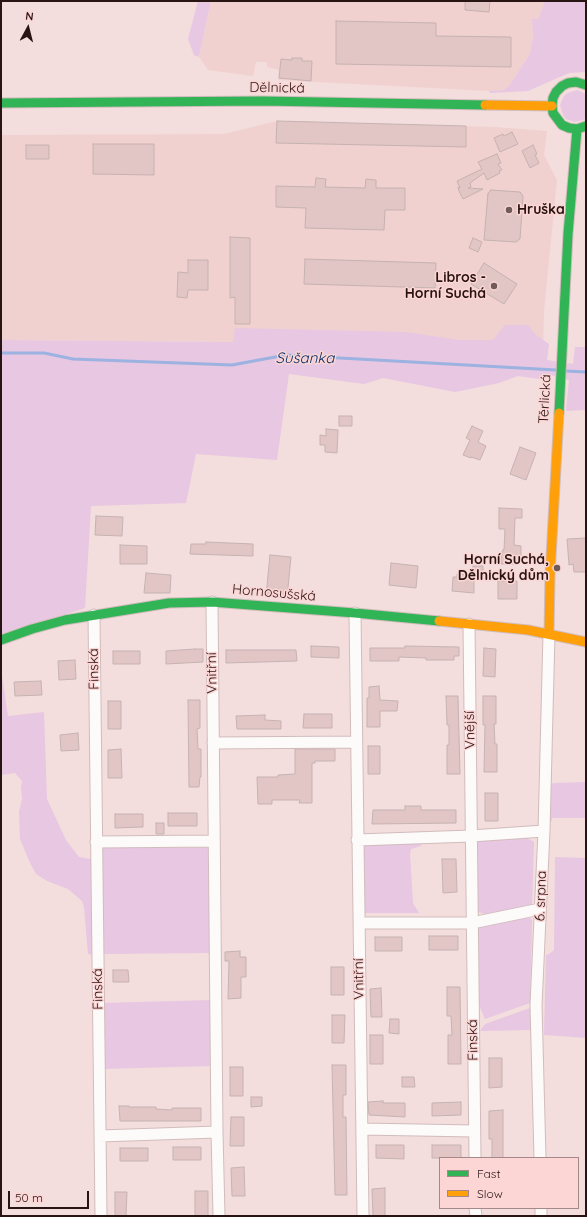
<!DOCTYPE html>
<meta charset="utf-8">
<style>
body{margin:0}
#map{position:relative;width:587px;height:1217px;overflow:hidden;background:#f3dedd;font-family:Quicksand,sans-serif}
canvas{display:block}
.frame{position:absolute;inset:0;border:2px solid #291414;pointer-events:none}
.legend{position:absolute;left:439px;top:1157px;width:140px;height:52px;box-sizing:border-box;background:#fbd6d5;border:1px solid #a78888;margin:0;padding:5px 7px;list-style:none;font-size:12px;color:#291414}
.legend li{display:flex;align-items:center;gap:8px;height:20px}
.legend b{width:20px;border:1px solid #a78888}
.north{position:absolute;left:8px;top:8px;width:40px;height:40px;-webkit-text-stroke:3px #fbd6d5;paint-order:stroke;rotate:7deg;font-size:11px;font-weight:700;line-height:16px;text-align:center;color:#291414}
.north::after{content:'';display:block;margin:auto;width:14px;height:18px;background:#291414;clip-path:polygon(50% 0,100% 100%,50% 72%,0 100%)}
.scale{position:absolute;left:8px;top:1191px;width:81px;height:18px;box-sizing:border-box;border:2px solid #291414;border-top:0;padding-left:5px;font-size:12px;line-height:14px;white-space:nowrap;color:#291414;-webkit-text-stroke:3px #fbd6d5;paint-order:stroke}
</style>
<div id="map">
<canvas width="587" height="1217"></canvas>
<div class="frame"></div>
<ul class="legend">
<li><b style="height:5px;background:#30b455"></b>Fast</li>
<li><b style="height:5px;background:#ff9f0a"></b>Slow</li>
</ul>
<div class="north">N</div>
<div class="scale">50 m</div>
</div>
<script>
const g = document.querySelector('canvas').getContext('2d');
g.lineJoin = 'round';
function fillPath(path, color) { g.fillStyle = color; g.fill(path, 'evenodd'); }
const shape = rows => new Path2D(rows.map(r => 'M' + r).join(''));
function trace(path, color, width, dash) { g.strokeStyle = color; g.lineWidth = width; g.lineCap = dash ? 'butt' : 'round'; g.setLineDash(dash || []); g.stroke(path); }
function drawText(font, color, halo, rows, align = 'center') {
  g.font = font + ' Quicksand,sans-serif'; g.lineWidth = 3; g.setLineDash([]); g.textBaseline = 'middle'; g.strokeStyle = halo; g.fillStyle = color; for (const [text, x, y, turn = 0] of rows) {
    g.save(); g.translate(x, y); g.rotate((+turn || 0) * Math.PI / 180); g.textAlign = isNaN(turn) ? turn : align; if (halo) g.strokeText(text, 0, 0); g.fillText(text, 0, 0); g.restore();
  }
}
fillPath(shape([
 [211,1,545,1,538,20,532,19,533,38,530,54,509,86,504,90,489,91,278,80,279,70,267,67,267,62,256,62,253,76,208,70,199,57],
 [277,121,496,127,547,131,544,155,557,180,544,312,543,357,248,342,1,340,1,135,224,134]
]), '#f1d1cf');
fillPath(shape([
 [198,1,211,1,199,57,194,55,188,39],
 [545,1,586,1,586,72,569,73,528,91,490,93,489,91,504,90,509,86,530,54,533,38,532,19,538,19],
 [577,90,586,94,586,119,575,122,566,119,563,115,560,105,564,96,568,93],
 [505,325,528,325,536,335,549,344,547,360,573,364,575,347,586,347,586,410,566,411,569,380,546,374,539,379,518,376,499,383,455,392,383,378,364,384,289,374,277,460,196,454,186,503,91,506,85,608,1,635,1,340,233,342,235,328,405,332,460,340,493,340],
 [1,669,8,716,44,712,47,799,66,840,79,857,91,859,93,955,88,954,84,908,82,901,68,889,47,881,36,874,30,863,20,839,19,811,22,799,21,788,22,781,15,773,1,775],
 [586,782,586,818,552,818,552,821,549,820,551,784,554,783],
 [527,838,534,842,532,905,531,907,525,910,484,914,479,912,477,910,477,842,481,839],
 [421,841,421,846,411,849,410,854,413,903,419,913,363,913,360,849,365,844],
 [102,848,209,848,210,953,104,954],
 [555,857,586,858,586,1038,544,1035,546,955,549,954,554,950],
 [528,917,532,920,532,924,530,1003,485,1019,479,1005,477,930,480,924,498,919],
 [212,1000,212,1066,103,1069,102,1003],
 [530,1008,531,1030,480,1031,485,1024]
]), '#e7c7e2');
trace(shape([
 [1,353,44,353,73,359,232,365,286,355,556,370],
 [566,371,586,372]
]), '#9cb2e0', 3);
const building = shape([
 [465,1,490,1,489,12,465,10,465,1],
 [336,21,436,23,436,36,511,37,511,67,336,64,336,21],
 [292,58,302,58,302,61,312,61,311,81,279,78,281,59,292,60,292,58],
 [277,121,466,126,466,147,276,143,277,121],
 [512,132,518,144,500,152,494,138,503,134,504,136,512,132],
 [93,144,154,144,154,175,93,174,93,144],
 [26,145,49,145,49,159,26,159,26,145],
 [533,145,537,154,535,155,539,163,530,168,522,151,533,145],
 [497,154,501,163,498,164,502,170,499,171,500,173,487,180,484,173,470,183,471,187,468,188,483,189,463,199,459,191,458,187,460,188,457,181,482,169,478,162,497,154],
 [316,178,326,179,325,187,365,188,366,179,376,180,376,188,405,188,405,210,385,210,384,230,305,228,306,208,276,207,276,186,315,187,316,178],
 [491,190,520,192,523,196,520,239,516,242,484,240,488,193,491,190],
 [230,237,250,238,250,324,235,324,235,297,230,298,230,237],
 [473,238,482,242,478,252,469,248,473,238],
 [305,259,436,263,435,288,304,284,305,259],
 [188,260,208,260,208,290,188,290,187,298,177,297,178,272,188,273,188,260],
 [484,263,517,284,504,304,471,284,484,263],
 [339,416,352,416,352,426,339,426,339,416],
 [472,426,483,431,478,442,486,446,480,460,471,457,471,458,463,455,470,440,466,438,472,426],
 [326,429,338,430,337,453,325,452,325,445,320,445,320,435,326,436,326,429],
 [520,447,536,453,526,480,510,474,520,447],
 [499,508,522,509,522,518,515,518,514,545,521,546,521,559,517,558,517,564,501,564,501,552,503,552,503,549,504,550,505,529,499,529,499,508],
 [96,516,123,517,122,536,95,535,96,516],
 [586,538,586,572,574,572,573,564,569,565,567,539,586,538],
 [206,542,253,544,253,556,190,554,191,544,206,544,206,542],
 [120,545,147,546,147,564,120,564,120,545],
 [270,555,291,557,287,598,266,596,270,555],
 [391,563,418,566,416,588,389,585,391,563],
 [473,566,483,566,483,576,474,575,474,593,452,591,453,577,457,577,457,574,473,575,473,566],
 [146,573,171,575,170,593,144,593,146,573],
 [498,581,517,581,517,599,498,599,498,581],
 [311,646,339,647,339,658,311,657,311,646],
 [405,646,459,647,459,656,454,656,454,660,426,660,426,658,399,657,399,661,370,661,370,648,405,648,405,646],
 [484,648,496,649,495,677,483,676,484,648],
 [195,649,203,649,203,662,166,664,166,651,195,649],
 [226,650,296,650,297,661,226,663,226,650],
 [113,651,140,651,140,664,113,664,113,651],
 [75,660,76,679,59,680,58,661,75,660],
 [41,681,42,695,15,696,14,682,41,681],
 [379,686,380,700,398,701,397,711,380,711,380,727,367,727,367,698,369,698,369,687,379,686],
 [446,696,458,696,460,774,447,774,447,745,449,745,449,725,447,725,446,696],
 [483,696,496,696,496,724,494,724,495,744,497,744,497,772,484,772,485,725,483,725,483,696],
 [188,700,200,700,200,728,197,729,198,749,201,749,201,777,200,777,199,787,189,787,188,700],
 [108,701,121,701,121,729,108,729,108,701],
 [304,714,332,714,332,728,303,728,304,714],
 [265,715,265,720,281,721,281,729,237,729,236,716,265,715],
 [78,733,79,750,61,751,60,735,78,733],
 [368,746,380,746,380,774,368,774,368,746],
 [121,749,122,778,108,778,108,750,121,749],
 [295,749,335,749,335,761,315,761,315,763,312,763,312,803,299,803,300,800,272,800,272,804,258,804,257,777,278,777,278,775,295,774,295,749],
 [485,793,498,793,498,821,485,821,485,793],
 [405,806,421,806,421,810,456,810,456,823,372,824,373,810,405,810,405,806],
 [168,813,197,813,197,826,168,826,168,813],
 [115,814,143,814,143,827,115,828,115,814],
 [156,823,164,823,164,834,156,834,156,823],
 [442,859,456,859,457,892,443,893,442,859],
 [429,936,458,936,458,950,429,950,429,936],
 [375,937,402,937,402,951,375,951,375,937],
 [240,951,240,957,246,957,246,977,241,977,241,998,228,999,229,961,225,961,225,952,240,951],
 [331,967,344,967,344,995,331,995,331,967],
 [113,970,128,970,129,982,113,982,113,970],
 [447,987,460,987,461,1064,448,1064,448,1035,452,1035,451,1016,447,1016,447,987],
 [381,988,382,1017,371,1017,370,989,381,988],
 [332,1015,345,1015,344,1043,332,1043,332,1015],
 [390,1019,399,1019,399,1034,389,1033,390,1019],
 [370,1035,383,1035,383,1064,370,1064,370,1035],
 [489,1058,502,1058,502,1087,489,1088,489,1058],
 [332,1065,346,1065,346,1095,343,1095,343,1117,346,1117,347,1195,335,1195,332,1065],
 [230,1067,243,1067,243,1096,230,1096,230,1067],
 [402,1077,414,1077,415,1087,402,1087,402,1077],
 [251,1097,262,1097,262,1106,251,1107,251,1097],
 [383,1101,383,1103,405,1103,405,1117,369,1115,368,1102,383,1101],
 [461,1102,461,1115,432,1116,432,1103,461,1102],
 [119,1106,129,1106,129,1107,156,1107,156,1109,172,1110,172,1108,201,1108,201,1121,120,1121,119,1106],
 [503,1110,503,1158,492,1158,492,1139,489,1139,489,1111,503,1110],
 [231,1117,244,1117,244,1146,230,1146,231,1117],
 [376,1145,404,1145,404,1159,376,1158,376,1145],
 [432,1145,461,1145,461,1158,432,1158,432,1145],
 [173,1147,201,1147,201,1160,173,1160,173,1147],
 [120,1148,148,1148,148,1161,120,1161,120,1148],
 [244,1167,245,1196,232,1196,231,1168,244,1167],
 [385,1188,385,1216,373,1216,372,1189,385,1188],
 [195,1191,208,1191,208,1216,195,1216,195,1191],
 [115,1192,127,1192,126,1216,115,1216,115,1192]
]);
fillPath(building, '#e1c6c5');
trace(building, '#c6b2b2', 1);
const street = shape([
 [212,602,217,1132,219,1216],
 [355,613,363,1216],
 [94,615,101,1216],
 [469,624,475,1158],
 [213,743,356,742],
 [357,840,471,836,544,831],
 [96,842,214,841],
 [359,923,472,923,540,909],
 [362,1129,474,1131],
 [100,1136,217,1132],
 [540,1158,536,1005,544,831,549,634],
 [475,1208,476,1216],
 [541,1208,541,1216]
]);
const fast = shape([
 [586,85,576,82,568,83,562,86,556,92,553,98,552,106,553,113,562,125,569,128,577,129,586,126],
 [1,103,263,101,485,105],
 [559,413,568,234,577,129],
 [1,640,32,629,65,620,169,603,212,602,355,613,439,621]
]);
const slow = shape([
 [485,105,552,106],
 [439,621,528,630,586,642],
 [549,634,550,575,559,413]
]);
trace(street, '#d1bcbc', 13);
trace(fast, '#d1bcbc', 11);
trace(slow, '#d1bcbc', 11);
trace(street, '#fdfafa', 11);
trace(fast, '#30b455', 9);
trace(slow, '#ff9f0a', 9);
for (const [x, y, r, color] of [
 [509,210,4,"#705b5a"],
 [494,286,4,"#705b5a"],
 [557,568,4,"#705b5a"]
]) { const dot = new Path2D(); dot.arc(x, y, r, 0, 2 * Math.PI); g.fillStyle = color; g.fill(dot); trace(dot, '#fbd6d5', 1.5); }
drawText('14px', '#291414', '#fbd6d5', [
 ["Dělnická",277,88,1],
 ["Těrlická",545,399,-87],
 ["Hornosušská",274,593,5],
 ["Finská",94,669,-91],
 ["Vnitřní",212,673,-91],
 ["Vnější",470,730,-91],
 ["6. srpna",541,896,-88],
 ["Vnitřní",359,979,-91],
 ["Finská",98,989,-91],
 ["Finská",473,1040,-91]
]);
drawText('bold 14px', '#291414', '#fbd6d5', [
 ["Hruška",517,210,"left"],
 ["Libros -",486,278],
 ["Horní Suchá",486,294],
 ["Horní Suchá,",549,560],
 ["Dělnický dům",549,576]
], 'right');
drawText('italic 15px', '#092d67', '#fbd6d5', [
 ["Sušanka",305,358]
]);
</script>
